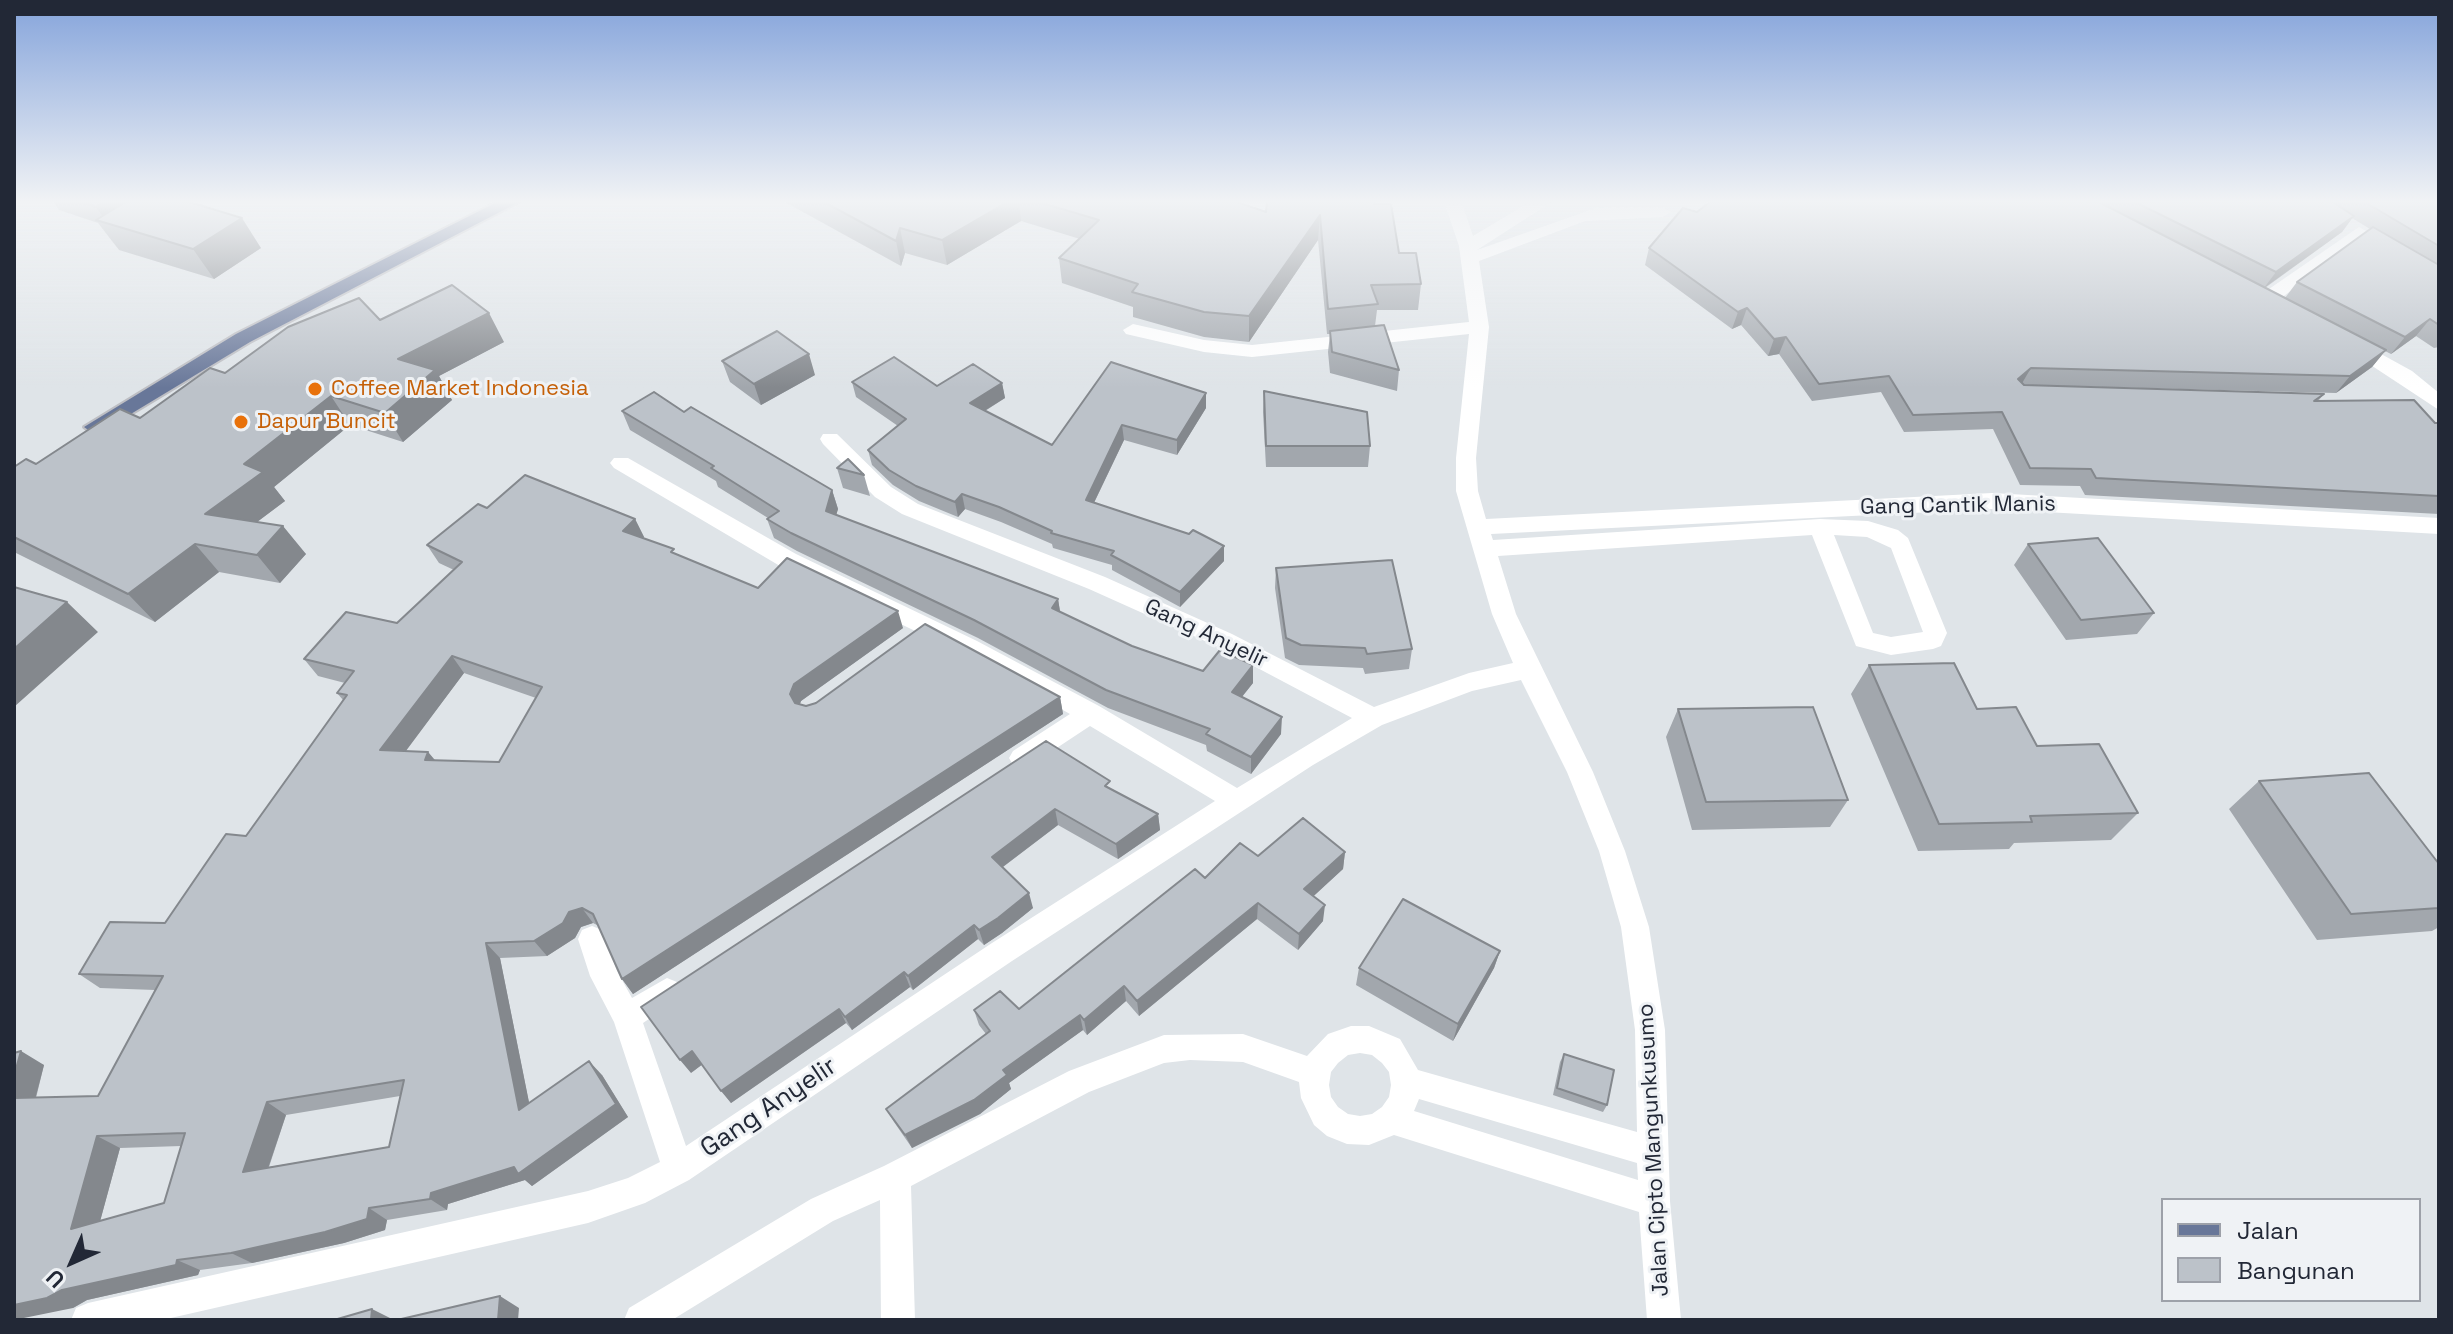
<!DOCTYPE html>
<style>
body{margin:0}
#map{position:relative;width:2453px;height:1334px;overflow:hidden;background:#dfe4e8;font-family:"Space Grotesk",sans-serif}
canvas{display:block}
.frame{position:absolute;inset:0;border:16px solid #222836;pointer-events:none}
.legend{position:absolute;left:2161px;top:1198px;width:260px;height:104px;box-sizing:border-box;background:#eff2f5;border:2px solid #9da1a9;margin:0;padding:10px 14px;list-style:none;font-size:24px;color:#222836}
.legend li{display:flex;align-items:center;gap:16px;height:40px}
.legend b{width:40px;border:2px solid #9da1a9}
.north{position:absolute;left:32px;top:1222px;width:80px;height:80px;-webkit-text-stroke:6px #eff2f5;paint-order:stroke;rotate:225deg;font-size:22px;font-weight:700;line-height:32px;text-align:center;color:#222836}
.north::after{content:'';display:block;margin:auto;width:28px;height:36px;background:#222836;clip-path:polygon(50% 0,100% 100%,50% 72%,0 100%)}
</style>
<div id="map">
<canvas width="2453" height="1334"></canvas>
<div class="frame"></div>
<ul class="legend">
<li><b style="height:10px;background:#687799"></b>Jalan</li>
<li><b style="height:22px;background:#bcc2c9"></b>Bangunan</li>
</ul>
<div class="north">U</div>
</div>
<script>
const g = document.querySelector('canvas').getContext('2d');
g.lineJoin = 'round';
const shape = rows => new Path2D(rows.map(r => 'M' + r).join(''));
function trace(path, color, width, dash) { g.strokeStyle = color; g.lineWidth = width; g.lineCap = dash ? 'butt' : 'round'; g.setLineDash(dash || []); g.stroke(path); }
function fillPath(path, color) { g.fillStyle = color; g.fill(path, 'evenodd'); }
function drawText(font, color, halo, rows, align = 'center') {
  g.font = font + ' "Space Grotesk",sans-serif'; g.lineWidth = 6; g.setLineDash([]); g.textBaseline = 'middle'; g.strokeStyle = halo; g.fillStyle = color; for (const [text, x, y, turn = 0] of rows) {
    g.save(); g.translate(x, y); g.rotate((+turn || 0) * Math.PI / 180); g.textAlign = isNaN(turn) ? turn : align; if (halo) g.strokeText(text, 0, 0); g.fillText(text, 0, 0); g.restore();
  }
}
const major = shape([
 [499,201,521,201,250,342,101,432,94,434,84,427,236,334,499,201]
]);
trace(major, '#bdbec3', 4);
fillPath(shape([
 [1444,201,1461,201,1473,236,1532,201,1553,201,1477,250,1596,208,1662,207,1671,212,1662,217,1585,221,1479,261,1489,327,1476,458,1478,491,1486,519,1992,493,2439,518,2439,534,1992,509,1491,534,1493,540,1820,519,1868,521,1898,530,1908,538,1947,633,1941,646,1933,649,1891,655,1856,646,1812,535,1498,556,1516,614,1593,772,1625,851,1649,927,1665,1030,1670,1201,1681,1320,1647,1320,1639,1212,1394,1135,1369,1145,1347,1144,1327,1136,1314,1125,1301,1098,1299,1082,1243,1062,1190,1060,1164,1063,1089,1092,911,1186,915,1320,881,1320,880,1200,833,1221,672,1320,624,1320,629,1308,811,1199,884,1166,1069,1071,1164,1035,1243,1034,1307,1056,1328,1034,1351,1026,1369,1026,1400,1039,1418,1070,1637,1132,1635,1030,1621,927,1599,851,1567,772,1521,680,1472,691,1382,725,1313,765,1012,961,689,1180,645,1203,588,1223,162,1320,71,1320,76,1308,88,1303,588,1191,628,1178,660,1162,614,1022,590,976,578,939,582,930,592,926,602,930,617,971,632,998,667,978,677,982,681,991,677,1000,643,1023,686,1146,992,943,1215,801,1090,726,1031,765,1022,768,1013,765,1009,758,1013,751,1070,714,961,653,780,566,614,468,610,463,614,458,628,458,796,554,977,641,1099,706,1237,788,1352,718,1216,646,1089,589,902,514,875,497,823,444,820,439,823,434,837,434,891,487,918,504,1105,577,1232,634,1374,707,1469,673,1513,663,1492,614,1456,491,1456,458,1469,334,1252,357,1204,352,1126,334,1123,330,1133,324,1204,340,1252,345,1469,322,1459,246,1444,201],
 [1834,535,1867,537,1891,548,1923,632,1891,637,1873,633,1834,535],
 [1360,1053,1372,1055,1382,1063,1389,1072,1391,1085,1389,1097,1382,1107,1372,1114,1360,1116,1348,1114,1338,1107,1331,1097,1329,1085,1331,1072,1338,1063,1348,1055,1360,1053],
 [1419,1099,1637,1163,1638,1180,1414,1111,1419,1099],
 [2359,227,2439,273,2439,287,2360,240,2270,306,2256,306,2256,298,2359,227],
 [2352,338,2412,371,2439,393,2439,410,2345,348,2342,344,2345,340,2352,338]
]), '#fff');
fillPath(major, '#687799');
fillPath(shape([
 [53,201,186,201,261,248,214,279,119,250,98,223,59,210],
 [783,201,1234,201,1266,212,1374,204,1399,253,1421,284,1418,310,1377,310,1375,326,1399,370,1397,391,1330,373,1328,352,1330,334,1327,334,1318,240,1249,342,1204,337,1133,317,1133,307,1062,283,1059,258,1080,239,1021,221,947,265,905,253,901,266],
 [1711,201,2439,201,2439,347,2434,348,2416,336,2391,354,2385,351,2372,367,2336,393,2026,385,2324,394,2318,401,2439,423,2439,514,2085,495,2080,486,2020,485,1993,429,1904,432,1881,392,1812,401,1779,354,1768,356,1741,325,1732,329,1645,265,1649,248],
 [2352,218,2370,229,2297,282,2285,298,2265,288,2342,232],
 [380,320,504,342,439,376,452,400,403,442,350,425,274,487,285,501,257,522,306,554,280,583,219,572,155,622,14,552,14,467,36,464,140,418,225,373],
 [722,361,815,375,761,405,730,382],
 [852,382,937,386,1002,383,1005,398,985,411,1052,445,1206,393,1206,408,1177,455,1124,440,1094,503,1224,546,1224,561,1180,607,1112,570,1112,565,1053,548,1052,544,1001,522,965,509,958,517,919,501,893,485,872,465,868,450,898,426,856,397],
 [1264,391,1370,446,1368,467,1266,467,1263,412],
 [622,411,684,412,832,490,838,509,836,515,1058,599,1060,612,1132,646,1203,671,1253,683,1242,697,1281,734,1251,774,1207,751,1206,745,1108,708,978,638,797,551,774,538,767,519,768,518,718,487,716,481,630,430],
 [837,468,864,475,870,496,843,488],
 [487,508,635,519,644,537,643,538,676,554,758,588,903,628,801,701,800,704,806,706,1060,697,1063,714,633,994,622,979,599,926,593,923,581,927,575,938,547,956,500,958,529,1103,602,1075,628,1117,532,1186,525,1180,448,1204,447,1210,387,1220,385,1230,344,1243,252,1263,200,1270,198,1275,87,1300,73,1308,14,1053,44,1065,36,1098,98,1096,155,990,100,988,79,974,165,923,246,836,343,700,337,693,345,683,318,676,304,659,397,623,454,570,439,563,427,545],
 [464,673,536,698,499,762,435,760,428,752,405,751],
 [400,1096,389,1147,269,1167,286,1115],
 [181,1146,164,1203,100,1221,120,1148],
 [2028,544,2154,613,2137,634,2066,640,2014,565],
 [1276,568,1412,649,1409,669,1365,674,1363,668,1299,665,1285,658,1275,588],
 [1869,665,1977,709,2037,746,2138,813,2111,840,2014,843,2009,849,1918,851,1851,694],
 [1678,709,1848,800,1830,827,1692,830,1666,737],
 [1046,741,1111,789,1158,814,1160,830,1118,859,1058,825,1003,867,1033,908,1002,933,984,945,978,939,913,990,910,987,852,1030,846,1023,731,1103,702,1064,691,1073],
 [2259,781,2439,864,2439,927,2432,931,2317,940,2229,809],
 [1345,852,1343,869,1313,896,1323,921,1298,950,1257,919,1139,1016,1126,1001,1087,1035,1083,1030,1009,1083,1011,1089,980,1114,912,1148,894,1122,886,1109,986,1034,979,1025,974,1010,1019,1009,1205,878,1258,856],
 [1500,951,1494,968,1453,1041,1356,985,1359,968],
 [1564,1054,1607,1105,1603,1112,1553,1095,1560,1062]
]), '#a2a7ad');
fillPath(shape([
 [105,201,155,201,108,224,96,207],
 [1009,201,1019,201,1021,221,947,265,942,240],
 [1320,215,1318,240,1249,342,1249,316],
 [2354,216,2342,232,2264,288,2276,272],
 [242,218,261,248,214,279,193,249],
 [900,228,905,253,901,266,896,241],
 [1747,308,1741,325,1732,329,1738,312],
 [489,313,504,342,439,376,452,400,403,442,385,413,398,359],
 [2430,319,2416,336,2391,354,2405,337],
 [1786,337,1779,354,1768,356,1774,339],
 [2386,350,2372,367,2336,393,2350,376],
 [809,354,815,375,761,405,754,384],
 [2031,368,2021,385,2018,379],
 [1002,383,1005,398,973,418,970,403],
 [1206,393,1206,408,1177,455,1177,440],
 [331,396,350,425,274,487,285,501,229,543,205,514,244,464],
 [1122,425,1124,440,1088,515,1086,500],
 [832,490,838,509,832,529,826,511],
 [962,494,965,509,958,517,955,502],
 [635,519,644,537,632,549,623,531],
 [283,526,306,554,280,583,257,555],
 [195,544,219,572,155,622,128,594],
 [1224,546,1224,561,1180,607,1180,592],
 [1058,599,1061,617,1052,608],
 [67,602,98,632,14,707,14,649],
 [898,611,903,628,801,701,797,711,790,694,794,684],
 [452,656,464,673,394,767,380,750],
 [1253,665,1253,683,1232,709,1232,692],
 [1060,697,1063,714,633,994,622,979],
 [1282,717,1281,734,1251,774,1251,757],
 [428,752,442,769,425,760],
 [1055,809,1058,825,996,872,992,857],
 [1158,814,1160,830,1118,859,1116,844],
 [1345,852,1343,869,1303,906,1304,889],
 [1029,893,1033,908,1002,933,984,945,979,930],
 [1258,903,1257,919,1139,1016,1137,1001],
 [1325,905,1323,921,1298,950,1299,934],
 [582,908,593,923,581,927,575,938,547,956,534,941,569,912],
 [974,925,978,939,913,990,908,976],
 [486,943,500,958,533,1122,519,1110],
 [1500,951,1494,968,1453,1041,1458,1024],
 [904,972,910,987,852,1030,845,1017],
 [1124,986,1126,1001,1087,1035,1084,1020],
 [839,1009,846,1023,731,1103,721,1091],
 [1080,1015,1083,1030,1009,1083,1011,1089,980,1114,912,1148,905,1135,1003,1070],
 [21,1051,44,1065,32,1111,14,1102,14,1076],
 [692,1051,703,1064,691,1073,680,1060],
 [589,1061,602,1075,628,1117,532,1186,525,1180,448,1204,447,1210,430,1199,431,1193],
 [267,1102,286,1115,263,1183,243,1172],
 [97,1136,120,1148,95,1240,71,1229],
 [369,1208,387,1220,385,1230,344,1243,252,1263,231,1253],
 [177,1260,200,1270,198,1275,87,1300,73,1308,14,1320,14,1305,62,1290],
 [500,1296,519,1308,518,1320,498,1320],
 [372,1309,394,1320,371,1320]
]), '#84888d');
const building = shape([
 [80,201,105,201,96,207,80,201],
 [127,201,186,201,242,218,193,249,96,220,127,201],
 [822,201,1009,201,942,240,900,228,896,241,822,201],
 [1035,201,1234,201,1266,212,1267,201,1374,201,1374,204,1391,204,1399,253,1416,253,1421,284,1371,285,1378,304,1328,309,1320,215,1249,316,1204,312,1132,292,1138,284,1059,258,1099,220,1035,201],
 [1711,201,2097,201,2386,350,2350,376,2031,368,2018,379,2024,385,2324,394,2314,401,2414,400,2435,423,2439,423,2439,496,2096,478,2091,469,2030,468,2002,412,1913,415,1889,376,1819,384,1786,337,1774,339,1747,308,1738,312,1649,248,1683,208,1697,212,1711,201],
 [2133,201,2331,201,2354,216,2276,272,2133,201],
 [2363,201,2439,201,2439,246,2363,201],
 [2373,227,2439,265,2439,325,2430,319,2405,337,2297,282,2373,227],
 [452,285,489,313,398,359,435,370,385,413,331,396,244,464,263,472,205,514,283,526,257,555,195,544,128,594,14,537,14,467,26,459,36,464,120,409,140,418,210,368,225,373,288,327,359,298,380,320,452,285],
 [1384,325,1399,370,1332,352,1330,331,1384,325],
 [777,331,809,354,754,384,722,361,777,331],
 [894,357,937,386,973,364,1002,383,970,403,1052,445,1111,362,1206,393,1177,440,1122,425,1086,500,1189,534,1193,530,1224,546,1180,592,1111,555,1114,551,1051,533,1052,531,999,507,962,494,955,502,916,486,889,470,868,450,906,419,852,382,894,357],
 [1264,391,1367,412,1370,446,1266,446,1264,391],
 [654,392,684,412,691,407,832,490,826,511,1058,599,1052,608,1132,646,1203,671,1220,650,1253,665,1232,692,1282,717,1251,757,1206,734,1210,729,1106,690,974,620,791,533,767,519,779,511,711,468,714,466,622,411,654,392],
 [848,459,864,475,837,468,848,459],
 [525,475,635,519,623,531,674,549,671,552,758,588,787,558,898,611,794,684,790,694,795,703,806,706,816,703,925,624,1060,697,622,979,593,914,582,908,569,912,563,923,534,941,486,943,519,1110,589,1061,616,1104,518,1174,514,1167,431,1193,430,1199,369,1208,367,1219,325,1232,231,1253,177,1260,176,1265,62,1290,47,1298,14,1305,14,1098,98,1096,163,976,79,974,110,922,165,923,226,834,246,836,347,695,337,693,354,671,304,659,346,612,397,623,462,562,427,545,478,504,487,508,525,475],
 [452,656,542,687,499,762,425,760,428,752,380,750,452,656],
 [404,1080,389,1147,243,1172,267,1102,404,1080],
 [185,1133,164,1203,71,1229,97,1136,185,1133],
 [2098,538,2154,613,2081,620,2028,544,2098,538],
 [1392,560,1412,649,1367,654,1365,648,1301,645,1286,638,1276,568,1392,560],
 [14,587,67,602,14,649,14,587],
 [1954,663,1977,709,2016,707,2037,746,2099,744,2138,813,2030,816,2032,822,1939,824,1869,665,1954,663],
 [1813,707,1848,800,1706,802,1678,709,1813,707],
 [1046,741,1110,781,1105,786,1158,814,1116,844,1055,809,992,857,1029,893,998,918,979,930,974,925,908,976,904,972,845,1017,839,1009,721,1091,692,1051,680,1060,641,1007,1046,741],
 [2369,773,2439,864,2439,908,2351,914,2259,781,2369,773],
 [1303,818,1345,852,1304,889,1325,905,1299,934,1258,903,1137,1001,1124,986,1084,1020,1080,1015,1003,1070,1007,1075,974,1100,905,1135,886,1109,990,1031,974,1010,1000,991,1019,1009,1195,869,1205,878,1240,843,1258,856,1303,818],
 [1403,899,1500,951,1458,1024,1359,968,1403,899],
 [21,1051,14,1076,14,1053,21,1051],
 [1564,1054,1614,1070,1607,1105,1557,1088,1564,1054],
 [500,1296,498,1320,397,1320,500,1296],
 [372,1309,371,1320,334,1320,372,1309]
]);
fillPath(building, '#bcc2c9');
trace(building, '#84888d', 2);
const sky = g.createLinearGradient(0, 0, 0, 388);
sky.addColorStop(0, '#85a4db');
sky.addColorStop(0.52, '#f1f3f5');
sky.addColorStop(1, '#f1f3f500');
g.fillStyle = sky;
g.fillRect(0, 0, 2453, 388);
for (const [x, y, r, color] of [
 [315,389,8,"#e8710a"],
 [241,422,8,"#e8710a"]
]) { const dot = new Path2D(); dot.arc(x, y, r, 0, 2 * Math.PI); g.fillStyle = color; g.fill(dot); trace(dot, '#eff2f5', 3); }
drawText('22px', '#c56008', '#eff2f5', [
 ["Coffee Market Indonesia",331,389],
 ["Dapur Buncit",257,422]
], 'left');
drawText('22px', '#222836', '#eff2f5', [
 ["Gang Cantik Manis",1958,506,-1],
 ["Gang Anyelir",1206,634,25],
 ["Jalan Cipto Mangunkusumo",1654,1150,-93]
]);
drawText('26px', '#222836', '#eff2f5', [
 ["Gang Anyelir",769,1108,-34]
]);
</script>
